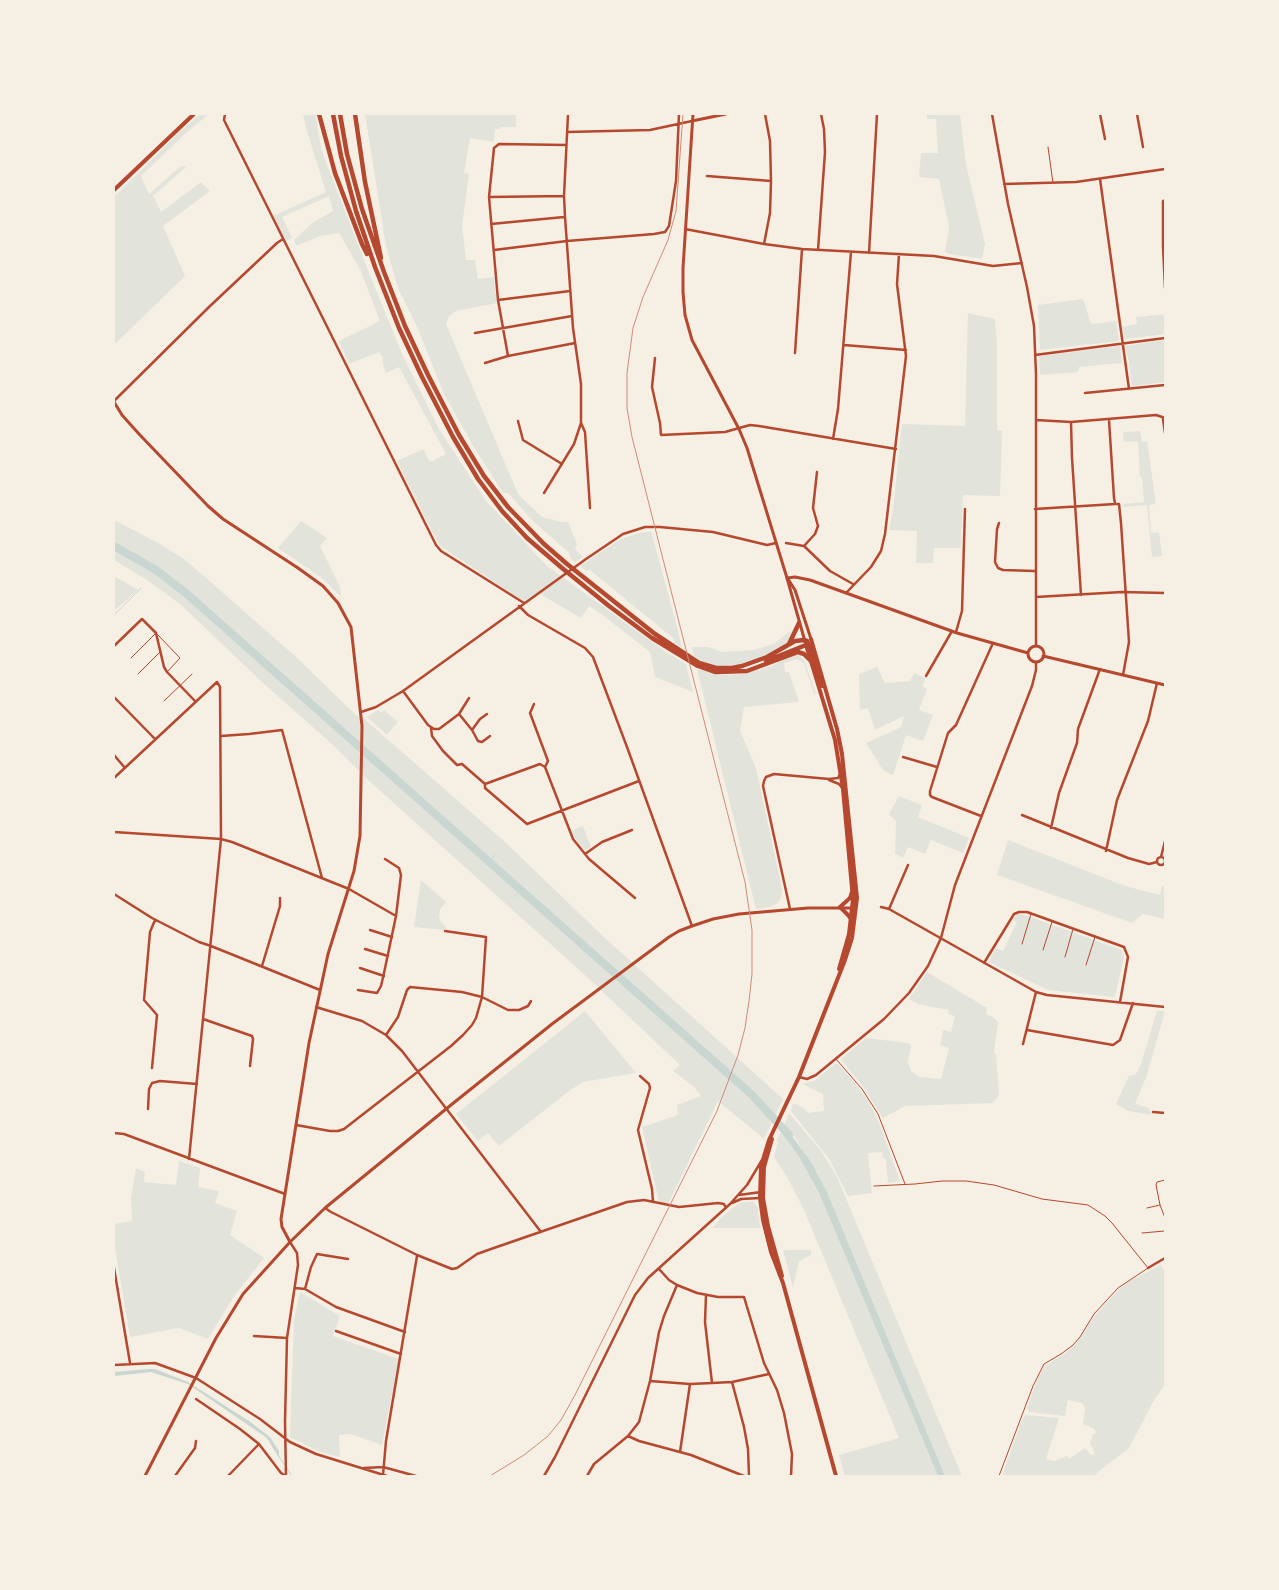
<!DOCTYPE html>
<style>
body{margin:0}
#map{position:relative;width:1279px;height:1590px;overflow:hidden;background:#f6efe4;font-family:Inter,sans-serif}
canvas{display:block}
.frame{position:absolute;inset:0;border:115px solid #f6efe4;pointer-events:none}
</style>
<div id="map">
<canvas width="1279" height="1590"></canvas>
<div class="frame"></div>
</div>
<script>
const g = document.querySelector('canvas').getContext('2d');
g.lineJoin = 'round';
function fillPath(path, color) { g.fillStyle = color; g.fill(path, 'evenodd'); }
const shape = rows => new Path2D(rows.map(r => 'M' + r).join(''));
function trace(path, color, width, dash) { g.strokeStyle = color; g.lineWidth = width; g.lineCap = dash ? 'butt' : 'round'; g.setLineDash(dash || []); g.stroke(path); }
fillPath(shape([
 [201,114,209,114,187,132,141,176,149,194,181,166,186,167,153,196,161,212,201,182,210,191,163,226,185,276,114,345,114,197,185,127],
 [303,114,315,114,322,152,373,283,403,356,439,429,486,501,547,566,666,652,686,664,693,692,655,677,650,652,596,610,589,606,581,618,540,594,526,603,439,545,397,461,423,449,430,462,446,454,399,367,386,373,383,365,383,358,379,352,349,364,339,341,380,321,360,269,339,233,320,236,296,246,294,240,312,223,333,211,329,196,282,217,292,238,286,241,273,216,326,192,306,128],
 [365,114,516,114,516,127,501,127,500,129,495,129,494,142,470,138,464,173,469,174,462,226,466,260,475,260,478,279,494,277,497,303,456,311,449,316,446,324,518,494,542,517,561,522,568,522,577,544,575,549,583,557,575,562,571,559,569,553,531,519,508,493,503,493,475,449,444,394,418,329,398,288,386,246],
 [927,114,960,114,966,165,985,244,982,259,945,253,949,227,939,179,919,177,921,153,938,153,936,119,927,119],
 [1083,299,1091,324,1116,321,1119,341,1040,350,1038,305],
 [968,313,995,319,997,344,997,430,1002,431,1000,496,963,495,961,548,934,548,933,563,916,563,917,531,889,530,893,509,902,424,965,426],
 [1165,314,1165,334,1125,339,1122,327,1137,324,1136,317],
 [1165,340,1165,382,1132,386,1129,362,1125,346],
 [1120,346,1122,363,1079,367,1078,372,1040,375,1039,356],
 [1140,431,1142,442,1147,441,1155,497,1155,504,1149,505,1151,533,1159,532,1162,556,1152,557,1147,505,1124,507,1123,504,1144,502,1142,477,1140,477,1138,441,1124,442,1123,432],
 [114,520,162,545,184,559,205,577,295,656,357,716,362,717,505,842,605,938,783,1099,764,1139,718,1101,668,1204,659,1202,642,1127,678,1115,677,1105,701,1096,694,1087,673,1071,680,1065,587,977,367,779,333,745,262,682,180,604,144,578,114,560],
 [301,521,327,538,320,546,340,587,341,597,322,578,278,548],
 [651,531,676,623,682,648,675,643,673,638,590,570,586,571,580,566,621,539,640,533],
 [114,576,138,590,114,611],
 [790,631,793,634,789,642,783,647,762,657,740,665,717,666,699,661,694,656,692,647,708,647,723,652,754,650,774,644],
 [792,655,799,655,805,662,816,694,814,694,804,663,797,659,784,663,785,672,789,672,799,702,744,707,740,731,756,768,782,889,781,897,778,903,770,907,756,909,697,669,722,675,742,674,770,667],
 [877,667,885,683,910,681,914,673,926,678,922,686,927,689,919,710,933,715,923,741,906,735,893,775,883,770,866,743,901,727,904,716,875,730,868,708,860,710,859,674],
 [378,710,381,713,384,710,398,722,387,735,367,717],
 [899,796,922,805,918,817,969,838,963,853,931,840,925,854,908,847,903,858,895,854,896,821,889,814],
 [583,826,591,847,586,850,581,848,571,831],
 [1008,840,1125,886,1160,895,1162,886,1165,886,1165,919,1143,914,1132,923,997,875],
 [421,880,446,902,440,909,439,917,441,922,446,927,445,930,414,927],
 [1018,914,1028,916,1122,950,1124,957,1115,997,1048,990,989,962,995,948,1003,951,1017,922,1012,919],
 [927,972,987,1008,986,1014,993,1017,998,1022,994,1053,996,1054,999,1095,993,1103,905,1106,883,1118,864,1088,841,1059,866,1038,908,1043,911,1045,908,1062,911,1071,920,1077,941,1079,949,1048,940,1045,943,1032,943,1030,951,1032,955,1016,948,1014,949,1010,918,1004,909,999],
 [585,1011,636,1073,583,1082,569,1091,499,1146,488,1133,478,1141,456,1114],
 [1157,1011,1165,1011,1147,1075,1135,1104,1149,1108,1151,1115,1128,1111,1116,1104,1129,1076,1136,1074,1141,1064],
 [835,1064,838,1064,855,1083,869,1102,880,1125,900,1181,888,1183,886,1159,883,1158,882,1152,868,1153,872,1193,848,1196,830,1160,791,1111,793,1103,804,1108,808,1113,824,1111,823,1094,802,1084,814,1081],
 [789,1113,821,1151,837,1177,962,1476,945,1476,827,1192,796,1139,784,1125],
 [781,1132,798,1155,819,1193,938,1476,845,1476,839,1455,899,1438,804,1210,787,1177,774,1157,778,1142,777,1140],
 [179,1161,200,1168,198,1187,219,1191,215,1203,237,1211,230,1235,264,1258,234,1296,208,1339,179,1328,130,1337,114,1242,114,1224,132,1221,131,1198,136,1168,145,1172,144,1182,176,1185],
 [749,1202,754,1202,758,1208,760,1228,713,1228,722,1217,734,1207,740,1203],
 [783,1250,811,1250,811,1255,799,1261,793,1287],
 [1161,1265,1165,1272,1165,1384,1153,1402,1129,1448,1093,1476,1002,1476,1022,1420,1026,1415,1059,1418,1046,1459,1054,1461,1067,1456,1069,1459,1085,1448,1091,1455,1095,1453,1090,1443,1093,1434,1096,1433,1094,1429,1083,1424,1085,1408,1082,1403,1068,1400,1065,1416,1029,1412,1027,1408,1037,1380,1044,1367,1068,1351,1078,1341,1093,1318,1119,1289,1130,1281],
 [300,1292,340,1316,333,1336,399,1359,382,1445,351,1434,339,1435,340,1457,318,1451,290,1437,294,1320]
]), '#e2e4dc');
fillPath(shape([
 [784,1125,811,1162,827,1192,945,1476,938,1476,819,1193,798,1155,781,1132],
 [149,1369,155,1369,188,1382,249,1421,270,1437,279,1451,279,1458,267,1438,188,1384,151,1372,114,1376,114,1372]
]), '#c9d6d2');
trace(shape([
 [114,615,141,588],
 [489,862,495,855],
 [514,897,520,890],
 [278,1455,284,1464],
 [286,1467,292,1476]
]), '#c9d6d2', 1);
trace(shape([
 [114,546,156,570,187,594,751,1094,789,1135]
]), '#c9d6d2', 8);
trace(shape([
 [1048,147,1053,183],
 [158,635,180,658,167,672],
 [131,658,155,634],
 [138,674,160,652],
 [164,701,192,674],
 [1022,944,1031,914],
 [1043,950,1052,922],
 [1065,957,1073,929],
 [1086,965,1095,937],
 [836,1059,862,1089,878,1114,905,1184],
 [1165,1180,1157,1182,1156,1185,1160,1205,1165,1218],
 [874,1186,915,1184,942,1181,966,1181,994,1185,1042,1199,1088,1205,1105,1216,1112,1223,1148,1268,1118,1288,1094,1314,1080,1337,1073,1345,1061,1354,1044,1364,1033,1386,999,1476],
 [1147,1208,1160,1205],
 [1142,1233,1165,1231]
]), '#b5482f', 1);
trace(shape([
 [225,114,224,120,436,545,441,551,524,603],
 [568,114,564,196,565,217,573,328,581,384,581,423,585,432,590,508],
 [992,114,1008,204,1027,287,1034,326,1036,374,1036,646],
 [1100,114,1105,139],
 [1137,114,1143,147],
 [567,132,650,130,692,121],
 [707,176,771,181],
 [1100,179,1129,389],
 [1004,184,1076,182,1165,169],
 [489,197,564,196],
 [1165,200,1163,201,1163,246,1165,288],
 [491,224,564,217],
 [685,229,764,244,802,249,934,256,993,266,1022,263],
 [764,244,770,213,771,181,770,141,765,114],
 [494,250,567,241,654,234,665,232,669,226,676,181,679,114],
 [818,250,825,152,824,129,821,114],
 [869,253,877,114],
 [498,300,570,291],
 [475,333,572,316],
 [844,345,906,350],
 [795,353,802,249],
 [1035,355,1165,338],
 [508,356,498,300,489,197,494,148,499,144,566,145],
 [655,358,652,387,660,423,661,435,725,432,750,425,759,426,896,449],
 [485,363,508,356,575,343],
 [1085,393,1165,385],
 [114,401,209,307,277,243,283,239],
 [1163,419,1165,433],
 [1036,420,1071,422,1156,415,1165,418],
 [1109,420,1114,498,1115,504,1119,504,1121,523,1129,642,1123,675],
 [518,421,523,440,562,464],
 [1071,422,1072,458,1081,595],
 [833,439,838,409,851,252],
 [544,493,574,444,581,423],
 [1035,509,1115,504],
 [999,523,997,529,995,562,998,568,1003,570,1035,571],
 [786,543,804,546,830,571,853,584],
 [804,546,815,534,818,526,813,508,817,472],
 [846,593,871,567,881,551,885,534,906,356,897,284,899,254],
 [1036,597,1122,592,1165,593],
 [519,606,528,615,585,648,593,657,627,747,692,926],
 [956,632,962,611,965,509],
 [114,646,142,619,156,633,164,667,167,672,195,701],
 [926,676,952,631],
 [403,691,428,725,434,729,439,729,459,714,469,698],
 [114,697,155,739],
 [534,704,530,713,548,761,545,767],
 [361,712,376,707,403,691,586,559,623,534,645,527,660,527,713,532,767,545,776,543],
 [459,714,472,730,480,719,487,714],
 [431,728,432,736,443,751,457,765,462,764,485,784,485,788,527,824,639,781],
 [472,730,478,741,482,742,490,736],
 [221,736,249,734,282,730,322,878],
 [114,755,125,768],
 [903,757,937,767],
 [114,778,217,682,220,687,221,839,189,1159],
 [829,780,839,784,843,789],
 [485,784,540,764,545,767,573,839,589,859,635,898],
 [1022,815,1128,858,1149,864,1157,862],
 [981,816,932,797,930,795,930,791,948,733,956,725,993,643],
 [1051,828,1059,793,1077,743,1078,729,1100,669],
 [114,832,221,839,232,842,349,889,396,916],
 [1106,851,1117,800,1148,721,1157,683],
 [585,854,602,842,632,830],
 [1161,857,1165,841],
 '1157 861a4 4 0 1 1 8 0a4 4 0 1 1-8 0Z',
 [114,894,152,918,199,942,211,946,320,990],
 [881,907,889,909,1036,992,1047,995,1165,1007],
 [790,909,763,786,764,781,766,777,774,774,829,779,838,778,840,774],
 [889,909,908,865],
 [370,930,392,937],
 [365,949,388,956],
 [984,963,1014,914,1019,912,1027,912,1124,947,1128,957,1120,1002],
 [262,966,280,906,280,898],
 [360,968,384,976],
 [358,990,377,993,381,986,384,973,396,916,401,875,399,868,385,859],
 [316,1007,362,1021,386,1035,402,1051,541,1232],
 [203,1019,252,1036,253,1039,250,1066],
 [1027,1030,1113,1045,1120,1040,1133,1003],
 [386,1035,398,1017,407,990,410,987,462,992,482,997,508,1010,519,1010,528,1006,531,1001],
 [1023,1044,1036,992],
 [152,1068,157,1015,144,1000,150,932,155,920],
 [640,1076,649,1084,650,1088,638,1130,652,1189,653,1202],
 [799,1077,807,1079,816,1075,884,1019,909,993,928,966,941,938,955,885,1032,686,1036,670,1036,662],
 [148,1109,149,1089,152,1083,160,1081,197,1084],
 [1153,1112,1165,1113],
 [296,1125,330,1131,338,1131,344,1129,451,1046,463,1035,472,1025,476,1018,482,997,486,937,445,931],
 [114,1133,124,1134,285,1194],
 [739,1195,761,1192],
 [732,1203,741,1199,760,1198],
 [325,1208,331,1212,417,1255,452,1269,457,1268,477,1254,491,1249,627,1202,644,1200,679,1207,718,1203,724,1204,726,1208],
 [114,1268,130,1363],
 [1148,1268,1165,1258],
 [659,1269,669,1280,677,1285,697,1293,718,1297,744,1297,764,1363,777,1390,784,1413,792,1454,791,1476],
 [295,1288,305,1289,336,1307,405,1332],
 [305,1289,311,1267,317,1254,348,1259],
 [706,1295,705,1322,712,1383],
 [336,1331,401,1354],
 [254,1336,287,1338],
 [114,1365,155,1363,196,1378,260,1419,290,1442,316,1454,387,1476],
 [650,1381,690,1384,712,1383,732,1382,769,1374],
 [732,1382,744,1427,748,1449,749,1476],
 [196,1399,240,1429,259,1444,281,1473,286,1476],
 [628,1436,639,1441,691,1455,744,1476],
 [680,1452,690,1384],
 [364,1468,383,1467,416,1476],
 [383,1475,386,1441,417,1256],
 [175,1476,195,1448,196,1441],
 [228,1476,259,1444],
 [286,1476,285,1421,287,1338,298,1265,297,1253,290,1242],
 [544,1476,555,1457,635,1295,648,1278,730,1204,747,1185,762,1160],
 [587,1476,594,1464,628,1436,639,1422,650,1381,659,1332,664,1316,677,1285]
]), '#b5482f', 2.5);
trace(shape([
 [692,121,726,114],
 [114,402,122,415,139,434,208,506,223,519,298,568,323,586,338,603,351,627,362,726,360,836,354,871,328,954,309,1043,281,1219,282,1227,290,1242],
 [787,578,795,577,810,580,957,633,1028,653],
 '1028 654a8 8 0 1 1 16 0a8 8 0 1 1-16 0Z',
 [1043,656,1165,685]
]), '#b5482f', 3);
trace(shape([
 [693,114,683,268,683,292,685,315,692,340,739,429,747,448,787,578,806,645],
 [788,579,795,590,811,639],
 [145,1476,216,1338,243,1294,290,1242,325,1208,446,1109,552,1024,669,937,679,931,692,926,713,919,739,914,808,908,853,908]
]), '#b5482f', 3);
trace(shape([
 [114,190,194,114],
 [807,644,806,645,835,740,843,789,853,899,849,934,839,969],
 [810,648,822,686],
 [852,921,848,915,840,907,850,898,852,892],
 [772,1139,764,1167,763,1198,768,1226,782,1276],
 [783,1283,771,1252,763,1220,760,1198,761,1166,769,1140,799,1077,845,960,852,938,857,898,842,754,837,729,811,639],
 [783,1283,836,1476]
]), '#b5482f', 4);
trace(shape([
 [319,114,335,173,362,244,367,254],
 [333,114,341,156,356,211,375,267,399,328,422,377,453,437,478,479,502,511,527,538,562,568,609,606,652,638,698,666,715,672,747,671,798,652,804,654,810,660],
 [340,114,347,154,362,209,384,272,405,326,428,375,459,435,484,476,508,507,544,544,567,564,655,634,699,663,716,668,732,668,742,666,767,657,795,641,804,640,807,641,810,648],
 [355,114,365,182,381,258],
 [789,644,799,623],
 [766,661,806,645]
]), '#b5482f', 4.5);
trace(shape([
 [490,1476,524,1455,548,1436,561,1420,575,1395,717,1111,738,1055,745,1028,749,1001,752,974,752,930,745,882,632,437,627,408,627,373,633,328,643,297,668,240,676,211,683,114]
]), '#cf8b77', 1);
</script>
